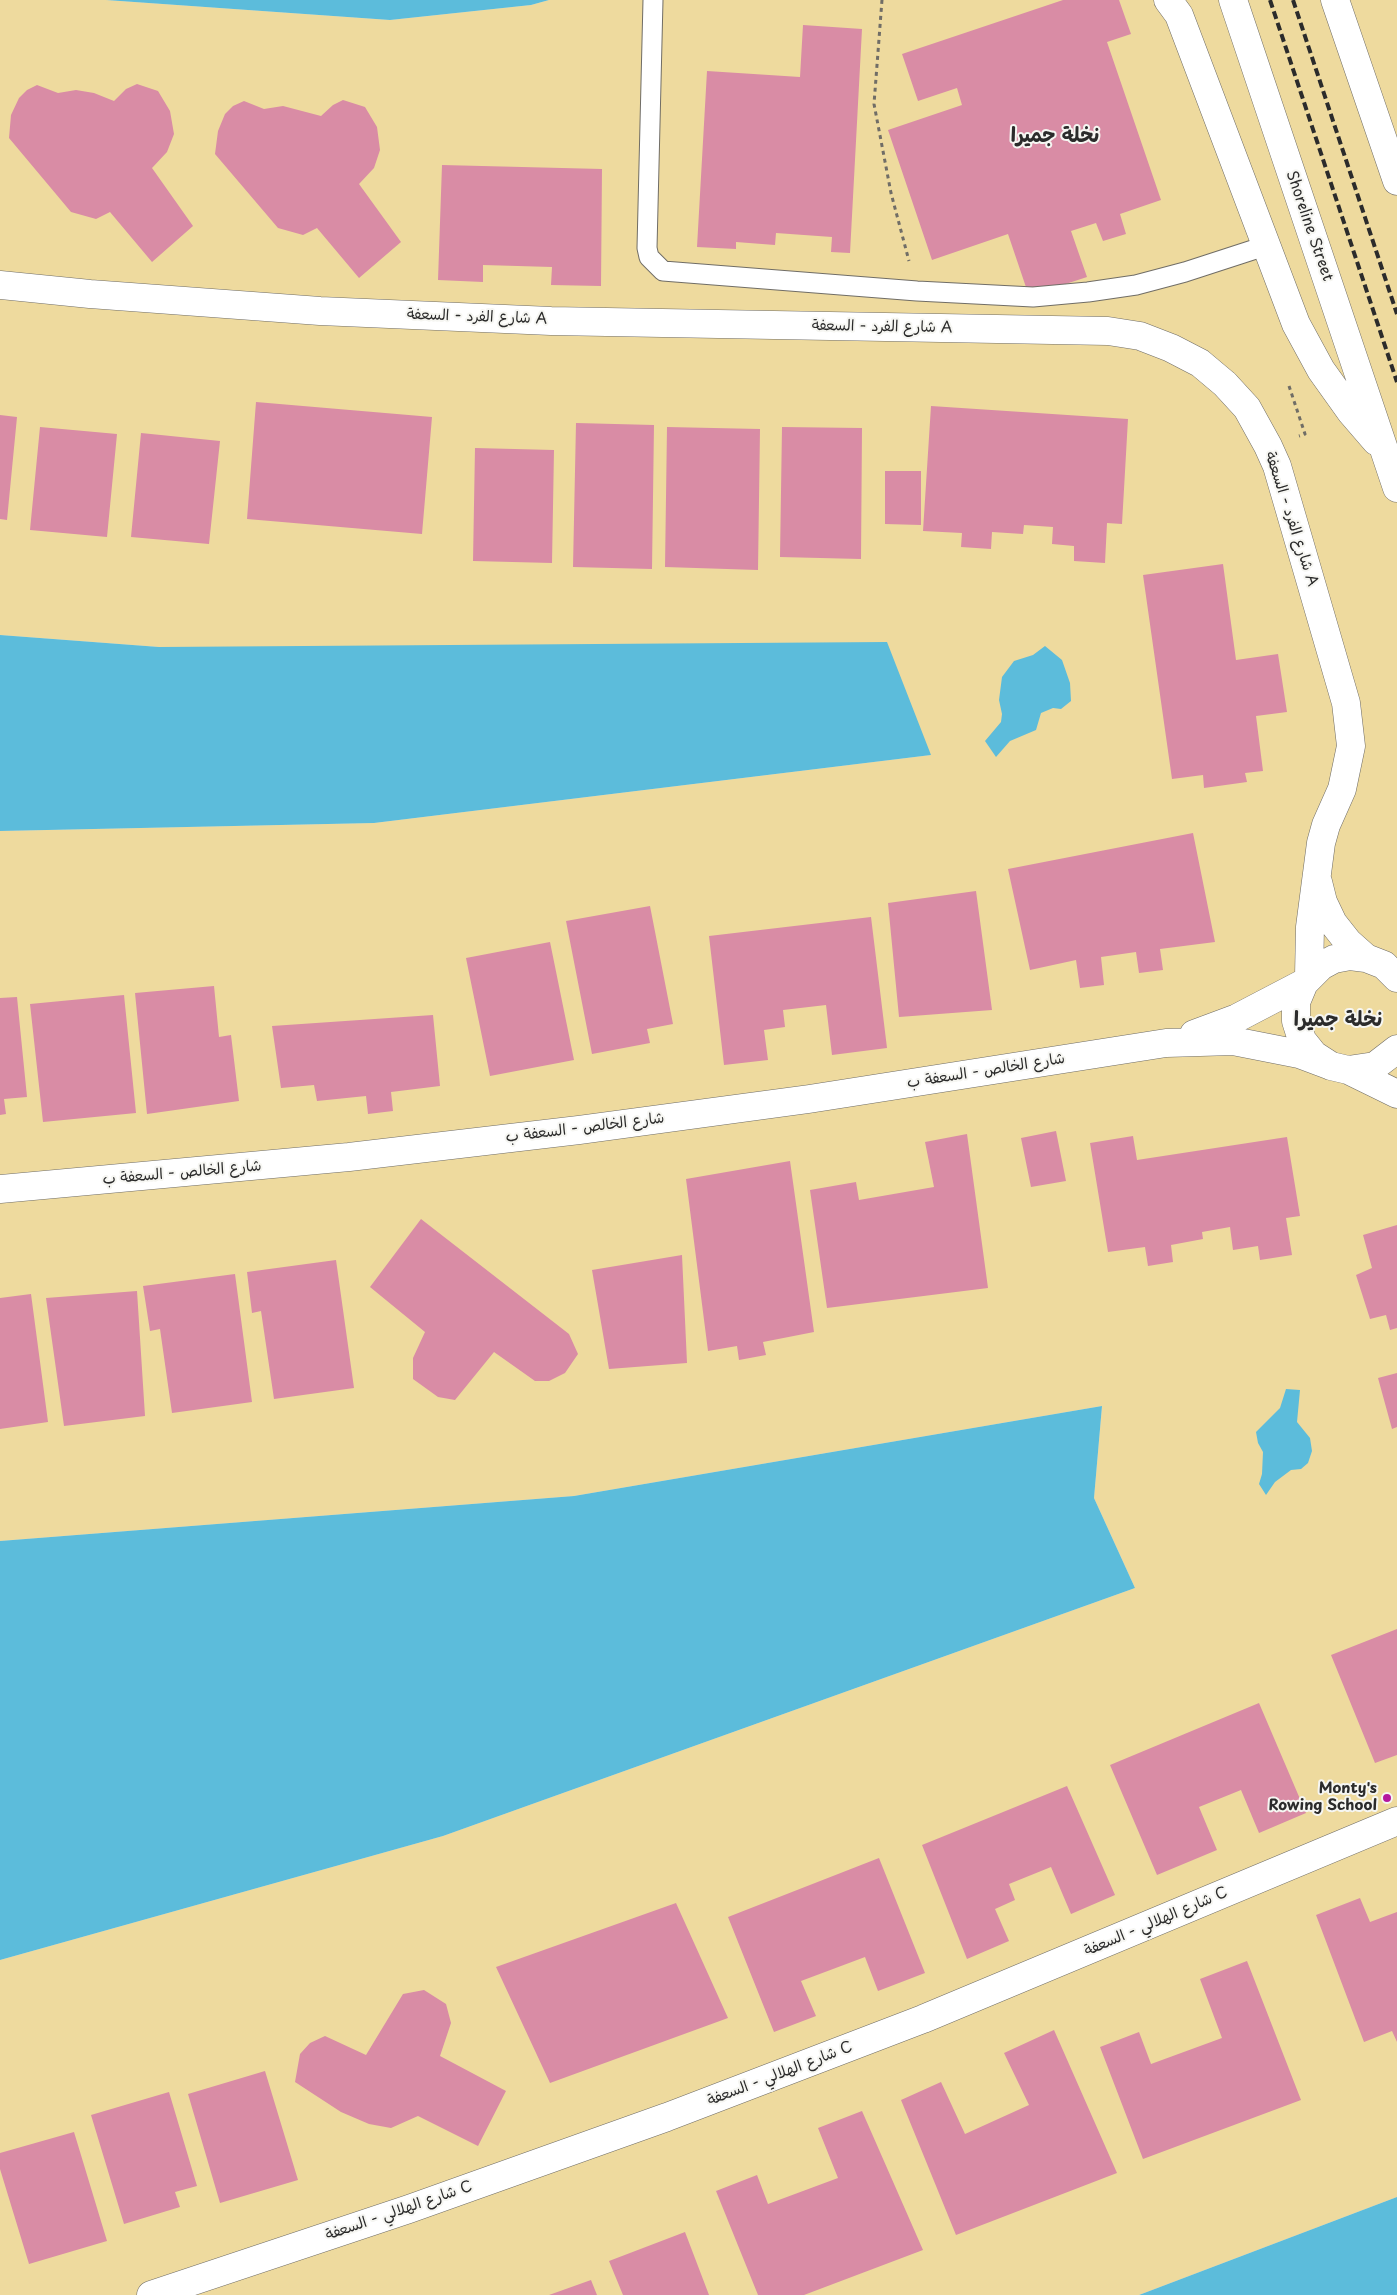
<!DOCTYPE html>
<meta charset="utf-8">
<style>
body{margin:0}
canvas{display:block;background:#f0e8d3}
</style>
<canvas width="1397" height="2295"></canvas>
<script>
const g = document.querySelector('canvas').getContext('2d');
g.lineJoin = 'round';
function fillPath(path, color) { g.fillStyle = color; g.fill(path, 'evenodd'); }
const shape = rows => new Path2D(rows.map(r => 'M' + r).join(''));
function trace(path, color, width, dash) { g.strokeStyle = color; g.lineWidth = width; g.lineCap = dash ? 'butt' : 'round'; g.setLineDash(dash || []); g.stroke(path); }
function drawText(font, color, halo, rows, align = 'center') {
  g.font = font + ' "Playpen Sans","Playpen Sans Arabic",sans-serif'; g.lineWidth = 4; g.setLineDash([]); g.textBaseline = 'middle'; g.strokeStyle = halo; g.fillStyle = color; for (const [text, x, y, turn = 0] of rows) {
    g.save(); g.translate(x, y); g.rotate((+turn || 0) * Math.PI / 180); g.textAlign = isNaN(turn) ? turn : align; if (halo) g.strokeText(text, 0, 0); g.fillText(text, 0, 0); g.restore();
  }
}
fillPath(shape([
 [0,0,106,0,390,20,531,5,549,0,1397,0,1397,2197,1139,2295,0,2295,0,1960,443,1836,1135,1588,1094,1498,1102,1406,574,1496,0,1541,0,831,374,823,931,755,159,647,0,635]
]), '#eeda9e');
fillPath(shape([
 [106,0,549,0,531,5,390,20],
 [0,635,159,647,887,642,931,755,374,823,0,831],
 [1045,646,1062,660,1070,683,1071,701,1061,709,1053,708,1041,713,1036,730,1010,741,996,757,985,741,1001,722,1002,714,999,700,1002,677,1014,661,1033,655],
 [1286,1389,1300,1390,1297,1422,1310,1438,1312,1451,1308,1463,1301,1469,1291,1470,1275,1482,1266,1495,1259,1484,1262,1474,1263,1452,1258,1443,1256,1432,1280,1408],
 [1102,1406,1094,1498,1135,1588,443,1836,0,1960,0,1541,574,1496],
 [1397,2197,1397,2295,1139,2295]
]), '#5cbcdb');
fillPath(shape([
 [1063,0,1119,0,1131,34,1107,42,1161,200,1120,214,1126,234,1103,241,1096,223,1071,231,1087,277,1029,296,1008,234,932,260,888,130,962,105,957,88,918,101,902,54],
 [803,25,862,29,850,253,831,252,832,237,776,233,775,245,736,242,736,249,697,247,707,71,800,77],
 [137,84,158,91,170,111,174,134,167,152,152,168,193,226,152,262,110,212,96,219,71,212,9,138,11,115,19,98,27,90,37,85,58,93,76,90,94,93,114,101,126,89],
 [343,100,365,107,377,127,380,150,374,168,359,184,401,242,359,278,317,228,303,235,278,228,215,154,218,131,225,114,233,106,244,101,264,109,283,106,321,116,333,105],
 [442,165,602,169,601,286,551,285,552,267,483,265,483,282,438,280],
 [256,402,432,417,422,534,247,519],
 [931,406,1128,419,1122,524,1107,523,1105,563,1074,561,1074,546,1052,544,1053,527,1024,525,1023,534,992,532,991,549,961,547,962,533,923,531],
 [0,415,17,417,7,520,0,519],
 [576,423,654,425,652,569,573,567],
 [40,427,117,434,107,537,30,530],
 [667,427,760,429,758,570,665,567],
 [782,427,862,428,861,559,780,557],
 [141,433,220,441,209,544,131,537],
 [475,448,554,450,552,563,473,561],
 [885,471,921,471,921,525,885,524],
 [1223,564,1236,660,1278,654,1287,712,1256,716,1263,771,1245,773,1247,782,1204,788,1203,775,1172,779,1143,575],
 [1193,833,1215,942,1160,949,1163,970,1139,973,1136,952,1101,957,1104,985,1080,988,1076,960,1030,970,1008,869],
 [976,891,992,1010,899,1017,888,903],
 [650,906,673,1024,647,1029,650,1043,592,1054,566,921],
 [871,917,887,1048,832,1055,826,1005,783,1010,785,1027,764,1030,768,1060,724,1065,709,936],
 [550,942,574,1060,490,1076,466,958],
 [214,986,219,1037,231,1035,239,1101,147,1114,135,993],
 [124,995,136,1113,43,1122,30,1004],
 [17,997,27,1097,4,1099,6,1114,0,1115,0,998],
 [433,1015,440,1086,391,1092,393,1111,368,1114,366,1096,317,1101,314,1085,281,1088,272,1026],
 [1056,1131,1066,1181,1031,1187,1021,1138],
 [967,1134,988,1288,827,1308,810,1190,856,1182,859,1200,934,1187,925,1142],
 [1133,1136,1137,1160,1287,1137,1300,1216,1286,1218,1292,1255,1260,1260,1258,1246,1233,1250,1230,1227,1202,1232,1203,1239,1171,1245,1173,1262,1148,1266,1145,1247,1108,1252,1090,1143],
 [790,1161,814,1332,763,1342,766,1355,739,1360,737,1346,708,1351,686,1179],
 [421,1219,569,1334,578,1354,565,1373,549,1381,535,1381,494,1352,455,1400,438,1397,413,1379,413,1358,425,1332,370,1287],
 [1397,1225,1397,1328,1390,1330,1386,1315,1370,1319,1356,1275,1372,1268,1363,1235],
 [682,1255,687,1363,609,1369,592,1270],
 [336,1260,354,1388,274,1399,261,1311,252,1313,247,1272],
 [235,1274,252,1402,172,1413,160,1329,150,1331,143,1286],
 [137,1291,145,1416,64,1426,46,1298],
 [31,1294,48,1422,0,1429,0,1298],
 [1397,1373,1397,1427,1392,1429,1378,1378],
 [1397,1629,1397,1755,1375,1763,1331,1655],
 [1259,1703,1306,1813,1259,1833,1241,1790,1199,1807,1217,1850,1157,1875,1110,1765],
 [1067,1786,1115,1895,1071,1914,1051,1867,1009,1884,1015,1900,995,1909,1009,1941,967,1959,922,1845],
 [879,1858,925,1973,878,1991,865,1957,801,1981,816,2016,774,2032,728,1917],
 [1360,1898,1370,1922,1397,1912,1397,2042,1392,2031,1364,2042,1316,1915],
 [676,1903,728,2018,550,2083,496,1967],
 [1247,1961,1301,2100,1143,2159,1100,2047,1139,2032,1151,2064,1222,2038,1200,1979],
 [424,1990,446,2004,451,2023,440,2056,506,2091,478,2146,418,2116,391,2128,369,2124,341,2112,295,2082,300,2054,310,2043,325,2036,366,2055,403,1994],
 [1054,2030,1117,2173,956,2235,901,2100,941,2082,965,2134,1029,2105,1004,2053],
 [265,2071,298,2180,220,2203,188,2094],
 [169,2092,197,2186,175,2192,180,2207,124,2224,91,2115],
 [862,2111,923,2250,804,2295,758,2295,716,2191,757,2175,768,2204,838,2178,818,2128],
 [74,2132,107,2241,29,2264,0,2169,0,2153],
 [685,2232,709,2295,623,2295,609,2261],
 [591,2280,597,2295,549,2295]
]), '#d98ca5');
const lane = shape([
 [653,0,647,248,649,257,663,271,917,291,1033,297,1088,292,1136,285,1185,272,1265,246]
]);
const street = shape([
 [0,285,90,294,320,311,551,321,1108,331,1140,336,1171,348,1200,363,1225,384,1247,408,1268,446,1277,466,1346,703,1351,746,1342,789,1326,825,1321,843,1310,927,1309,976],
 [1318,882,1323,902,1333,923,1348,942,1366,958],
 [1397,978,1384,965,1366,958,1350,956,1334,959,1321,966,1304,983,1296,1002,1296,1021,1302,1040,1314,1055,1331,1066,1348,1070,1375,1066,1397,1049],
 [1194,1034,1237,1018,1304,983],
 [1348,1070,1397,1094],
 [0,1189,349,1157,579,1130,809,1099,1166,1043,1233,1041,1299,1054,1331,1066],
 [151,2295,409,2209,667,2117,923,2019,1397,1821]
]);
const secondary = shape([
 [1168,0,1179,15,1296,324,1321,370,1351,412,1376,441],
 [1233,0,1397,488],
 [1335,0,1397,181]
]);
trace(lane, '#706d66', 21);
trace(street, '#706d66', 29);
trace(secondary, '#706d66', 29);
trace(shape([
 [882,0,874,104,891,193,909,261],
 [1289,386,1305,434,1299,436]
]), '#706d66', 3, [4, 4]);
trace(lane, '#fff', 19);
trace(street, '#fff', 28);
trace(secondary, '#fff', 28);
trace(shape([
 [1270,0,1397,382],
 [1293,0,1397,314]
]), '#2b2b2b', 4, [8, 4]);
for (const [x, y, r, color] of [
 [1387,1798,5,"#b5179e"]
]) { const dot = new Path2D(); dot.arc(x, y, r, 0, 2 * Math.PI); g.fillStyle = color; g.fill(dot); trace(dot, '#f6f6f2', 2); }
drawText('15px', '#2b2b2b', '#f6f6f2', [
 ["Shoreline Street",1309,226,71],
 ["شارع الفرد - السعفة A",477,317,2],
 ["شارع الفرد - السعفة A",882,327,1],
 ["شارع الفرد - السعفة A",1291,519,72],
 ["شارع الخالص - السعفة ب",986,1071,-9],
 ["شارع الخالص - السعفة ب",585,1128,-7],
 ["شارع الخالص - السعفة ب",182,1173,-5],
 ["شارع الهلالي - السعفة C",1156,1922,-23],
 ["شارع الهلالي - السعفة C",780,2074,-21],
 ["شارع الهلالي - السعفة C",399,2211,-19]
]);
drawText('bold 15px', '#2b2b2b', '#f6f6f2', [
 ["Monty's",1377,1789],
 ["Rowing School",1377,1806]
], 'right');
drawText('bold 20px', '#2b2b2b', '#f6f6f2', [
 ["نخلة جميرا",1055,136],
 ["نخلة جميرا",1338,1020]
]);
</script>
